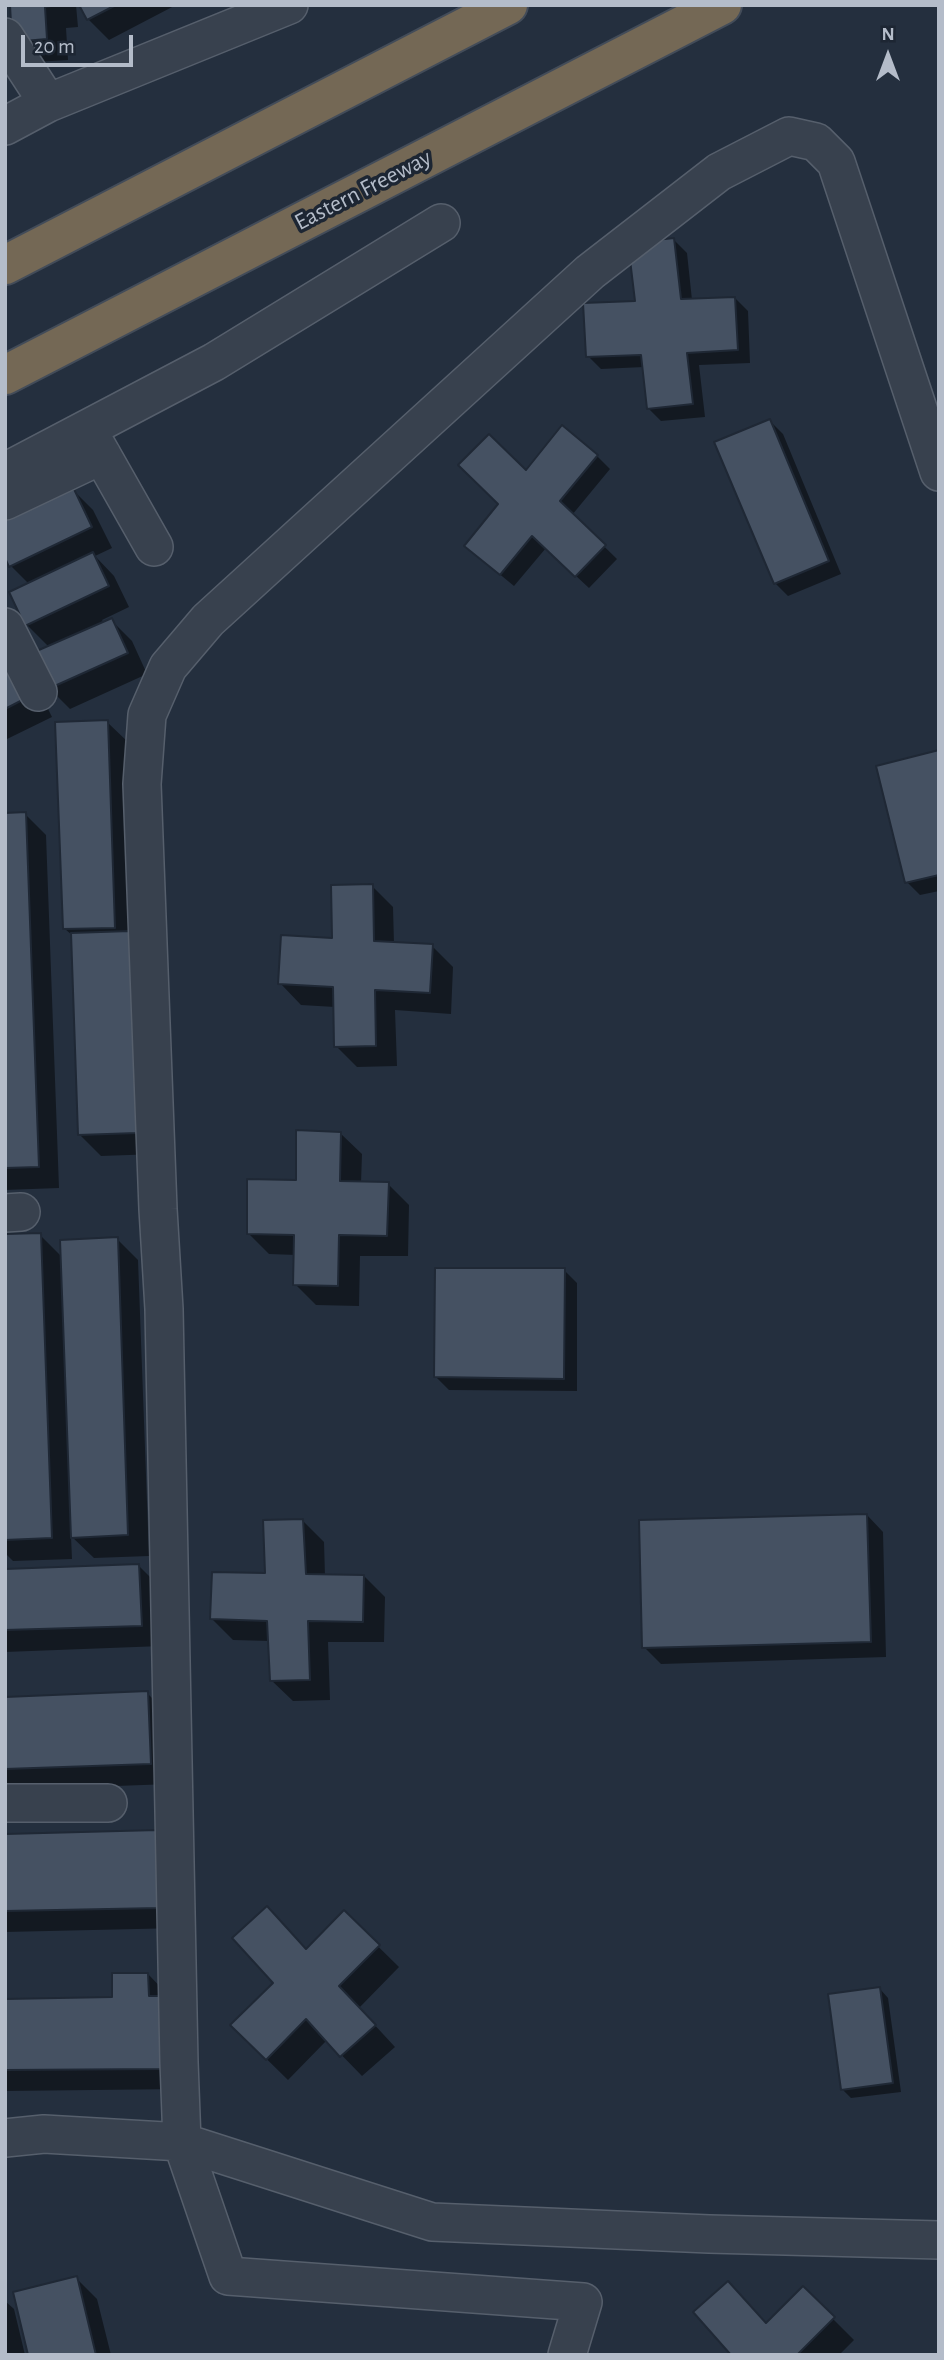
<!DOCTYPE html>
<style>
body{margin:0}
#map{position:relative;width:944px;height:2360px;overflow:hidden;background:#242f3e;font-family:"Alegreya Sans",sans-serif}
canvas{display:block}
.frame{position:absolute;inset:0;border:7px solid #b4bcc9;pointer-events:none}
.north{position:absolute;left:853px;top:21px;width:70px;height:70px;-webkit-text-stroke:5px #1d2633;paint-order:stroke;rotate:0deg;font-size:19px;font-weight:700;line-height:28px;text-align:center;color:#b4bcc9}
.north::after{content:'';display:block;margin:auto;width:24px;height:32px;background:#b4bcc9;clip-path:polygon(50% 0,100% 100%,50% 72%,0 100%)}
.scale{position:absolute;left:21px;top:35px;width:112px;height:32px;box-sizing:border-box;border:4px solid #b4bcc9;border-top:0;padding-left:9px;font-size:21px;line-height:24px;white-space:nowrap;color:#b4bcc9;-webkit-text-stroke:5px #1d2633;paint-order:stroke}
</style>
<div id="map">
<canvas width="944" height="2360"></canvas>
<div class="frame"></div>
<div class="north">N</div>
<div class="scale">20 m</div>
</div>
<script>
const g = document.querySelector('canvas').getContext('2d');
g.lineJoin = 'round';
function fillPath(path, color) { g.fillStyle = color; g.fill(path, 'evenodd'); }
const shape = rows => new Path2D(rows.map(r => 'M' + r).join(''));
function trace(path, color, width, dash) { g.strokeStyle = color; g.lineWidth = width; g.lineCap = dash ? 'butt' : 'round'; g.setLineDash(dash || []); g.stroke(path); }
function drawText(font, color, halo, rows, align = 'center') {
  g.font = font + ' "Alegreya Sans",sans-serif'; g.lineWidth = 7; g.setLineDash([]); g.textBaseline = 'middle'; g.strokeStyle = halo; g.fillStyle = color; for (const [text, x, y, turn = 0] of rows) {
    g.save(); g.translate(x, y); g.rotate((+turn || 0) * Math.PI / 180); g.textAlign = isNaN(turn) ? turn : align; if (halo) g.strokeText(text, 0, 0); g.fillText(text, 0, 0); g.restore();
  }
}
fillPath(shape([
 [12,5,76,5,78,27,66,28,68,60,35,62],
 [81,5,176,5,109,40,88,19],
 [674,240,687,253,692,300,735,298,748,311,750,363,699,365,705,417,661,421,648,408,644,367,601,369,588,356,637,303],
 [770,421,783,434,841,574,788,596,775,583],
 [597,456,610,469,572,515,617,559,589,588,546,548,514,586,480,558,527,472],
 [72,489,93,510,112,548,95,556,114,576,129,607,102,620,104,623,111,620,132,641,147,674,70,709,49,688,49,647,27,625,11,593,29,584,11,566],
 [5,637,36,685,52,717,5,740],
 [107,722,129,743,157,1154,101,1156,80,1135,73,936,65,929],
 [939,752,939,891,920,895,907,882],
 [5,814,25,814,46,835,59,1188,5,1190],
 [372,886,393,907,394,944,432,946,453,967,451,1014,395,1010,397,1066,357,1067,336,1046,335,1007,301,1005,280,983,334,940],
 [340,1133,362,1154,361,1183,388,1184,409,1205,408,1256,360,1256,359,1306,316,1305,295,1284,296,1255,269,1254,248,1233],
 [40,1235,62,1257,117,1239,138,1260,149,1556,94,1558,71,1536,72,1559,13,1561,5,1553,5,1236],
 [564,1270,577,1283,577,1391,449,1390,436,1377],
 [867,1515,883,1532,886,1657,661,1664,644,1647],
 [303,1521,324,1542,325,1576,364,1576,385,1597,384,1642,328,1642,330,1700,293,1701,271,1680,270,1641,233,1640,212,1619,267,1575],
 [139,1566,160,1587,162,1646,5,1652,5,1570],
 [147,1693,168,1714,171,1784,5,1790,5,1698],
 [158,1832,181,1928,5,1932,5,1835],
 [344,1913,399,1967,359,2008,395,2047,362,2076,327,2040,288,2080,232,2025],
 [148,1974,169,1996,183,2089,5,2091,5,2000,113,1999],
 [880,1989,888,1998,901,2092,851,2098,842,2089],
 [76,2278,97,2299,111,2355,30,2355],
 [803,2289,854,2340,839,2355,733,2355],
 [5,2301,14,2309,25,2355,5,2355]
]), '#0007');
const building = shape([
 [10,5,57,5,45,7,47,39,12,42,10,5],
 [79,5,116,5,87,20,79,5],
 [674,238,681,299,735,297,738,350,687,353,693,404,647,409,641,355,586,357,583,303,635,301,628,243,674,238],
 [770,419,829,561,774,584,714,442,770,419],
 [562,425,598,455,560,501,606,545,575,577,532,536,500,575,464,546,498,504,458,465,489,434,526,470,562,425],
 [73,487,92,527,9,567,5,558,5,519,73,487],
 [93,552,109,586,25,626,9,592,93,552],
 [112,618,128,653,48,689,32,653,112,618],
 [5,667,32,695,5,709,5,667],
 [108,720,115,928,63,929,55,722,108,720],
 [939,750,939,875,905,883,876,766,939,750],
 [26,812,39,1167,5,1168,5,813,26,812],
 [373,884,374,941,433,944,430,993,375,990,376,1046,334,1047,333,987,278,984,281,935,332,938,331,885,373,884],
 [130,931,137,1133,78,1135,71,933,130,931],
 [296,1130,341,1132,340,1181,389,1182,387,1236,339,1235,338,1286,293,1285,294,1235,247,1234,247,1179,296,1180,296,1130],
 [41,1233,52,1538,5,1540,5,1234,41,1233],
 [118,1237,128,1535,71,1538,60,1240,118,1237],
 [435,1268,565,1268,564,1379,434,1377,435,1268],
 [867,1514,871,1642,642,1648,639,1520,867,1514],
 [303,1519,306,1574,364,1575,363,1622,308,1621,310,1680,270,1681,267,1621,210,1619,212,1572,265,1573,263,1520,303,1519],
 [139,1564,142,1626,5,1630,5,1569,139,1564],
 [148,1691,151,1764,5,1769,5,1697,148,1691],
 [158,1830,160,1908,5,1911,5,1834,158,1830],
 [267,1906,306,1949,344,1910,380,1945,339,1986,376,2025,340,2057,306,2019,266,2060,230,2025,273,1983,232,1938,267,1906],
 [112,1973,148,1973,149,1996,161,1996,163,2069,5,2070,5,1999,112,1997,112,1973],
 [880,1987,893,2083,841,2090,828,1994,880,1987],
 [77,2276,96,2355,28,2355,13,2292,77,2276],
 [728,2281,766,2323,803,2286,835,2317,797,2355,731,2355,693,2312,728,2281]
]);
fillPath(building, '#455162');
trace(building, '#1f2835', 2);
const minor = shape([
 [5,37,48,103],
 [5,126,48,103,289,5],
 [87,429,154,547],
 [5,472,214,362,441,223],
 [5,501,102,455],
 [5,627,38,692],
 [5,1213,21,1212],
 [5,1803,108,1803],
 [5,2138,44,2134,182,2142,432,2222,709,2234,939,2240],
 [567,2355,583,2302,228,2276,182,2142,179,2062,164,1309,158,1209,142,784,147,715,168,667,208,620,590,272,719,172,789,136,816,142,836,162,939,472]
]);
const motorway = shape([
 [5,265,508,5],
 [5,375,722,5]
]);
trace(minor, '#565f6c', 40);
trace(motorway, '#434c59', 42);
trace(minor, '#38414e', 37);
trace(motorway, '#746855', 38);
drawText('24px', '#b4bcc9', '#1d2633', [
 ["Eastern Freeway",363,190,-27]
]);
</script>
